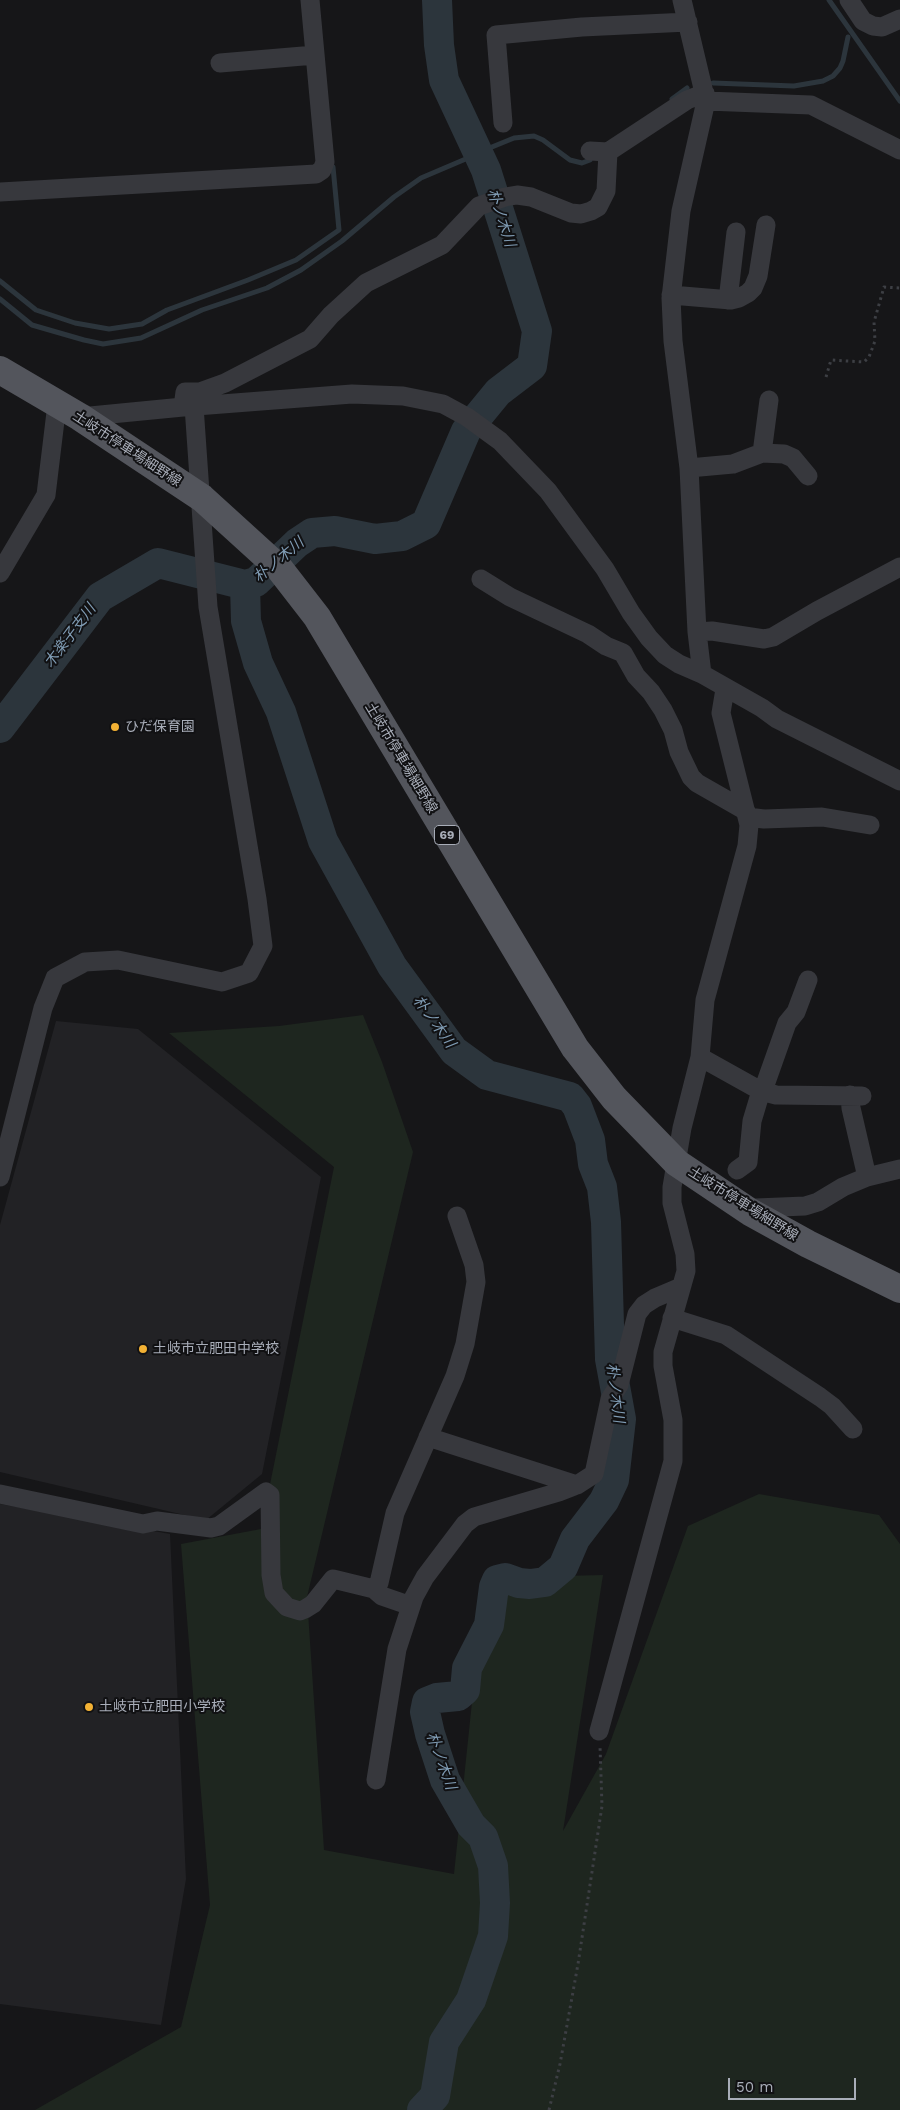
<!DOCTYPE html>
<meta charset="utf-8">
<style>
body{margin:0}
#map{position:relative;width:900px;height:2110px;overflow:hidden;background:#161618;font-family:"Work Sans",sans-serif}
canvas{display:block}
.scale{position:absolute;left:728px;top:2078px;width:128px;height:22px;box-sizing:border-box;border:2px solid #a8adb8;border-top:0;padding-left:6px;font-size:15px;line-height:18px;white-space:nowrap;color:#a8adb8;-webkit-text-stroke:4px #111113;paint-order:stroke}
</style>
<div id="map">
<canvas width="900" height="2110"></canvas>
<div class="scale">50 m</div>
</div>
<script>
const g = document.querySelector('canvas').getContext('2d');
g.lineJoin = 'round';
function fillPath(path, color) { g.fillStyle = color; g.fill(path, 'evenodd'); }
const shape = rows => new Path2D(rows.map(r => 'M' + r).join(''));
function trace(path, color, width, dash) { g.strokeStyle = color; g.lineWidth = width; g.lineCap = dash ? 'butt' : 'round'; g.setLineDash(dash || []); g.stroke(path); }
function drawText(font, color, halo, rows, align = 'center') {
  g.font = font + ' "Work Sans","Noto Sans JP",sans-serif'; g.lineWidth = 4; g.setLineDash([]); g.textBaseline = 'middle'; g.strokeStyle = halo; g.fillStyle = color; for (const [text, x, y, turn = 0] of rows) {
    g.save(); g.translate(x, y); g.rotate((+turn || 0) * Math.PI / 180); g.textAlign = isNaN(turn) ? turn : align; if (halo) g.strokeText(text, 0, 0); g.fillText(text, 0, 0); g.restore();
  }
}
fillPath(shape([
 [56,1021,138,1029,321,1177,262,1474,206,1520,0,1472,0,1225],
 [0,1504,170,1534,186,1879,161,2025,0,2004]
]), '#222225');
fillPath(shape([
 [363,1015,382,1062,413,1152,307,1597,324,1850,454,1874,485,1578,603,1575,563,1831,606,1754,688,1526,759,1494,879,1515,900,1544,900,2110,35,2110,181,2027,210,1905,181,1544,261,1529,334,1167,169,1033,279,1026]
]), '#1e261f');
trace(shape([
 [829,0,900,101],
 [713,83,794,86,823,81,833,76,840,68,843,61,848,37],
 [672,99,687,88],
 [487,149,514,138,534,136,543,140,570,160,582,163,590,160],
 [0,281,36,310,75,323,109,329,142,324,167,310,248,280,296,260,339,230,333,167],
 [0,299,32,325,84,340,103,344,141,338,202,310,267,288,301,270,342,241,394,197,421,178,468,158]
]), '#2c353c', 5);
trace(shape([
 [0,728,100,597,158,563,245,585],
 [422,2110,435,2096,444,2042,471,2000,493,1936,495,1903,493,1866,483,1837,471,1825,445,1780,430,1734,425,1712,427,1702,437,1698,458,1696,465,1690,467,1668,489,1625,494,1587,497,1580,505,1578,519,1583,530,1584,545,1582,563,1567,575,1539,604,1501,614,1480,621,1419,610,1359,606,1222,602,1187,593,1164,590,1140,577,1106,570,1097,487,1075,454,1051,392,966,323,841,281,712,258,663,246,621,245,585,256,582,297,543,312,533,335,531,375,539,402,536,426,524,466,431,498,392,532,366,537,331,486,170,444,80,439,45,437,0]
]), '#2c353c', 30);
trace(shape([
 [826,377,831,360,864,362,869,357,875,341,874,322,884,287,900,288],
 [549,2110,560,2064,578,1964,602,1806,600,1746]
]), '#3d3f44', 3, [2.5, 4]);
trace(shape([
 [682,0,706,101,681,211,671,298,673,341,689,468,697,632,702,674],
 [849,0,863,21,873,26,882,27,900,19],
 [220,63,315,55],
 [706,101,811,105,900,150],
 [503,123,496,35,582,27,688,22],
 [590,151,608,152,687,100,705,93],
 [0,192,316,174,322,170,325,162,310,0],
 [671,295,731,300,739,298,748,293,753,288,758,276,766,225],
 [728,300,736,232],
 [183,407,185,392,200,392,225,383,310,339,331,315,366,283,442,245,479,206,505,197,517,195,531,197,571,213,581,214,591,211,598,207,606,191,608,152],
 [80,417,183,407,352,394,403,396,443,404,467,417,500,441,548,491,605,569,631,613,649,638,665,655,679,664,702,674,762,708,777,719,900,781],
 [762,453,784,454,793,458,808,476],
 [689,468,733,464,762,453,769,400],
 [0,573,46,495,57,404],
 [481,579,510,597,588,634,606,646,623,653,636,676,651,692,663,710,673,730,679,752,691,777,697,783,746,811],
 [697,632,712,631,764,639,773,637,817,611,900,567],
 [747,817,764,819,822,817,870,825],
 [700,1057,761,1091,776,1095,862,1096],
 [850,1095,851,1108,867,1177],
 [737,1170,748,1162,752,1121,761,1091,765,1085,787,1023,796,1012,808,980],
 [0,1177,43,1008,55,978,85,962,118,960,222,982,249,973,263,946,257,899,208,607,194,406],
 [750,1212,756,1208,805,1206,818,1202,843,1187,867,1177,900,1169],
 [672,1318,726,1335,820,1397,832,1406,853,1429],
 [428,1437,577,1485],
 [0,1494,143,1524,157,1521,211,1528,219,1526,266,1492,270,1495,271,1575,274,1593,287,1607,300,1611,305,1609,313,1604,333,1579,374,1589,379,1583,395,1513,455,1376,465,1344,476,1282,474,1265,457,1216],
 [374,1589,382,1596,411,1606],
 [599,1731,673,1461,673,1420,663,1366,663,1352,686,1271,685,1254,672,1203,672,1187,682,1128,700,1057,705,1000,747,846,749,825,721,713,725,689],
 [376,1780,397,1649,414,1597,425,1577,465,1524,474,1517,559,1492,577,1485,594,1474,610,1399,619,1385,637,1314,644,1305,655,1298,681,1287]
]), '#37383d', 19);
trace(shape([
 [0,370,80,417,202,498,279,568,317,617,575,1048,614,1098,677,1163,750,1212,808,1244,900,1289]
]), '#53555c', 28);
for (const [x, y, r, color] of [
 [115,727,5,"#f2b134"],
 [143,1349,5,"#f2b134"],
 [89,1707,5,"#f2b134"]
]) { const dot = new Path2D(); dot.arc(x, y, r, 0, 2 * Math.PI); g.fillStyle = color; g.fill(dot); trace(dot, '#111113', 2); }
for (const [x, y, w] of [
 [447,835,25]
]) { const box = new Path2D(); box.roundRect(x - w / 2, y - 9.5, w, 19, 4); g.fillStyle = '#111113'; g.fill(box); trace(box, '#a8adb8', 1); }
drawText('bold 12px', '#a8adb8', null, [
 ["69",447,835]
]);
drawText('14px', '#a8adb8', '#111113', [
 ["土岐市停車場細野線",127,449,33],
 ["土岐市停車場細野線",401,758,59],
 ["土岐市停車場細野線",743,1204,32]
]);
drawText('14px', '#a8adb8', '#111113', [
 ["ひだ保育園",125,727],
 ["土岐市立肥田中学校",153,1349],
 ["土岐市立肥田小学校",99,1707]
], 'left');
drawText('italic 15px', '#7f9bb3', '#111113', [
 ["朴ノ木川",501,218,72],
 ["朴ノ木川",279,560,-40],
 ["木楽子支川",70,636,-53],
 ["朴ノ木川",434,1022,54],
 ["朴ノ木川",615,1393,83],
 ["朴ノ木川",441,1761,70]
]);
</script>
